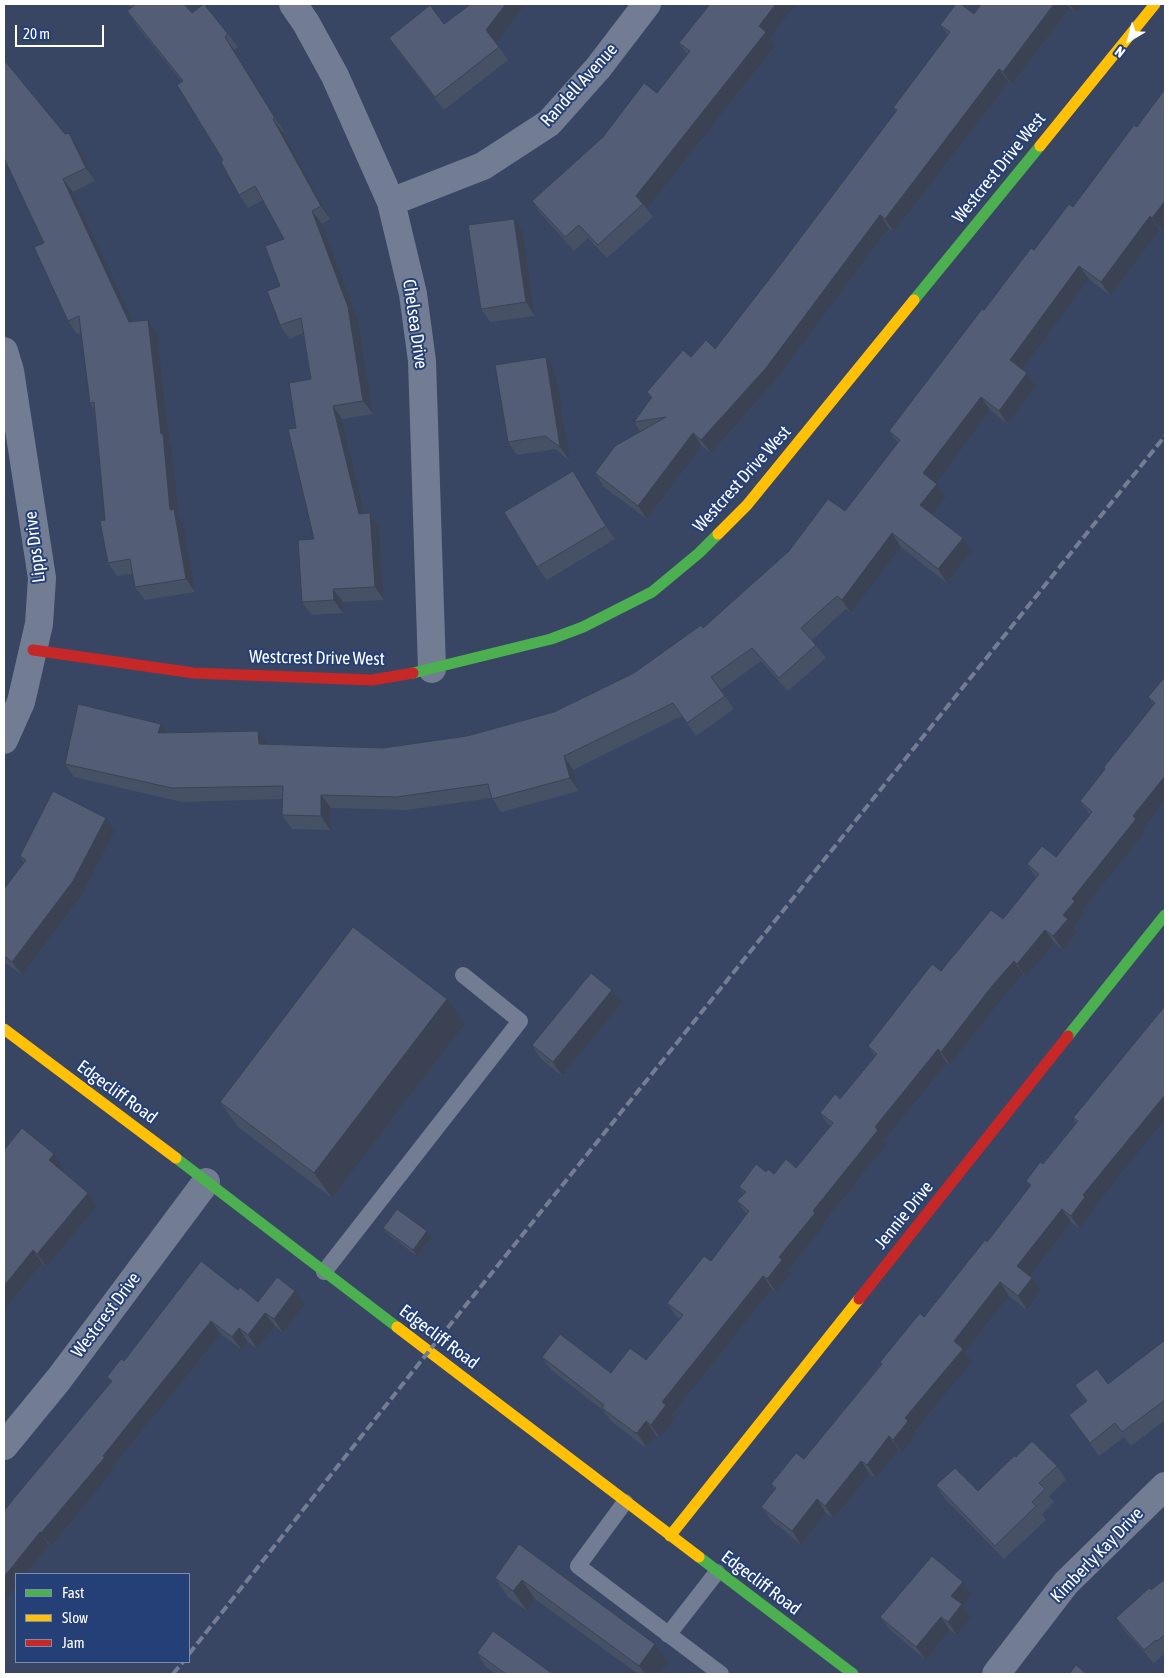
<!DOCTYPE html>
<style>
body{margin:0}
#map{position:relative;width:1169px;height:1678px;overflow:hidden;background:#384664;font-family:"Asap Condensed",sans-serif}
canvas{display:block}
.frame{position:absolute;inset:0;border:5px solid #fff;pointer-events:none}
.legend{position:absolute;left:15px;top:1573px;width:175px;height:90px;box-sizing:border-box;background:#253f77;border:1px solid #7c8cad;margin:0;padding:6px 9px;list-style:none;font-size:15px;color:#fff}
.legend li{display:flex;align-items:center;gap:10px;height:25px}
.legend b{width:25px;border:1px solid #7c8cad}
.north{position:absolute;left:1104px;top:15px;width:50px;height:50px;-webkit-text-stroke:4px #253f77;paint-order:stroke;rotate:217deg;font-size:14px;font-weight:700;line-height:20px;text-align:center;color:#fff}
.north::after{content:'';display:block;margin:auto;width:18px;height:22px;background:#fff;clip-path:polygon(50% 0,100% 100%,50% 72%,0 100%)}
.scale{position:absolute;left:15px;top:25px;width:89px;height:22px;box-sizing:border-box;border:2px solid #fff;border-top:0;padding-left:6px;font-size:15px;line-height:18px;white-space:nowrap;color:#fff;-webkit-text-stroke:4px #253f77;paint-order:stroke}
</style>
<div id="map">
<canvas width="1169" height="1678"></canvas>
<div class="frame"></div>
<ul class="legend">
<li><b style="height:6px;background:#4caf50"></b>Fast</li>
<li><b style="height:6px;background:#ffc107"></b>Slow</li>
<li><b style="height:6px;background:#c62828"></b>Jam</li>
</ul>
<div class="north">N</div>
<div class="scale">20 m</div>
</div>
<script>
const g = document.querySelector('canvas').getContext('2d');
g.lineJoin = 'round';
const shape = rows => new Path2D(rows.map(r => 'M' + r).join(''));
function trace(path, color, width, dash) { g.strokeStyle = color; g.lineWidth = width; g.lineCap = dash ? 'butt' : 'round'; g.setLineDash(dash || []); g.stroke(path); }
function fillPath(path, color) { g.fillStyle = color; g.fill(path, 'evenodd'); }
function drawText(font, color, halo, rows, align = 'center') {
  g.font = font + ' "Asap Condensed",sans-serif'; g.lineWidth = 4; g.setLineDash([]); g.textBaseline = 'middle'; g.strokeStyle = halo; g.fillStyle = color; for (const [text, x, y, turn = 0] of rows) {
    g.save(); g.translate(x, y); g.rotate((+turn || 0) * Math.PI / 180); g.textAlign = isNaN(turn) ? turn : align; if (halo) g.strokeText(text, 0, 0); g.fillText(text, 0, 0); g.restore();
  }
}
trace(shape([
 [324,1272,520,1021,463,975],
 [625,1502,578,1566,721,1674],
 [668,1635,717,1572]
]), '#727d93', 16);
trace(shape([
 [293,4,306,23,335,76,391,202,413,294,422,361,432,669],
 [391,202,483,166,549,123,598,68,647,4],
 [4,351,10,371,42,578,39,624,21,702,4,740],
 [4,1446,59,1379,206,1182],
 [996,1674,1066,1583,1165,1486]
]), '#727d93', 28);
trace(shape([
 [914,300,1040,146],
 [413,673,551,639,583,627,652,592,699,553,718,534],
 [1068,1036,1165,915],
 [176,1158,397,1327],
 [699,1557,853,1674]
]), '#4caf50', 11);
trace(shape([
 [1040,146,1155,4],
 [718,534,747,505,914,300],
 [4,1029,176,1158],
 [397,1327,699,1557],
 [670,1536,859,1299]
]), '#ffc107', 11);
trace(shape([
 [33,650,194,673,372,680,413,673],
 [859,1299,1068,1036]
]), '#c62828', 11);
trace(shape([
 [189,1654,429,1351,1165,436],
 [173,1674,183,1662]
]), '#747d93', 4, [9, 4]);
fillPath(shape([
 [127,4,184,4,192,13,228,34,238,47,234,50,284,131,283,132,330,219,322,224,358,320,373,414,342,419,365,514,370,513,379,527,384,600,343,602,343,613,312,615,302,602,314,539,296,428,311,379,303,333,289,339,280,325,280,286,284,239,263,200,248,208,239,195,223,160,182,82,136,25,127,11,132,8],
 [981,4,1083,4,1076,13,1070,8,1012,85,1009,82,894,232,889,228,775,381,711,453,702,446,647,519,604,487,595,473,640,431,634,422,651,398,647,392,691,357,715,349,774,273,896,112,893,108,948,35,940,25,974,14],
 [444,24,496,43,508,60,444,110,398,51,389,38],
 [770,37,776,45,647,209,653,217,607,258,588,238,574,251,541,214,532,201,657,93,687,54,679,43],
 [4,60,65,134,69,133,78,146,95,181,73,192,132,321,148,320,157,333,170,445,172,447,179,517,183,522,195,592,145,600,135,587,133,574,117,576,108,563,105,520,94,410,90,403,81,333,77,334,68,321,44,243,7,164,4,167],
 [1134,125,1162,231,1160,230,1110,296,1089,279,1022,370,1027,373,1036,386,1008,424,990,410,935,483,946,497,933,514,972,551,947,583,901,547,851,613,846,609,812,640,826,658,788,691,761,661,721,690,734,709,696,736,682,716,573,770,579,791,501,812,492,798,406,810,331,808,330,830,292,829,282,815,283,799,182,802,74,777,65,764,167,733,258,731,267,744,383,748,467,736,554,712,634,673,703,628,845,511,898,443,889,431,984,310,1034,250,1073,207],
 [514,219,523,232,535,316,490,322,481,309],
 [546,357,555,370,570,461,555,449,517,455,508,442],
 [582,484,615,539,547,580,537,567],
 [1165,677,1165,801,1143,829,1145,832,1082,911,1084,914,1074,927,1077,932,1063,950,1055,943,1026,977,1023,974,1002,999,950,1065,947,1063,885,1140,888,1143,823,1224,824,1226,789,1269,792,1273,776,1292,772,1289,672,1415,675,1419,660,1438,656,1435,646,1447,643,1446,611,1421,604,1411,551,1370,542,1357,611,1373,646,1360,680,1319,676,1316,667,1303,711,1261,747,1215,737,1201,744,1194,739,1187,766,1172,774,1174,796,1168,830,1127,820,1113,840,1099,875,1056,868,1046,941,971,1003,919,1036,878,1027,864,1056,857,1090,815,1080,801,1105,769,1104,767,1154,705,1148,697],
 [106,818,115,831,82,895,22,975,4,962,4,889,24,863,20,856],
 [612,990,622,1003,562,1076,541,1059,532,1045],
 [1165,1006,1093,1208,1094,1210,1080,1229,1071,1222,1030,1276,1032,1278,1041,1291,1027,1310,1009,1296,965,1352,972,1362,915,1431,917,1434,902,1453,899,1450,876,1478,870,1474,834,1519,826,1513,801,1545,771,1520,761,1507,775,1490,771,1484,804,1459,881,1364,880,1362,924,1317,987,1242,1030,1186,1026,1181,1043,1164,1076,1123,1073,1118],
 [465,1024,332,1198,238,1127,220,1102],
 [4,1150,63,1168,61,1170,88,1193,97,1206,47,1267,42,1263,4,1311],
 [383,1228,431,1238,417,1256,388,1234],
 [201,1261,238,1290,240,1287,258,1302,277,1277,295,1291,305,1304,283,1333,275,1326,257,1349,248,1342,242,1350,221,1334,112,1468,114,1470,51,1546,49,1545,26,1574,16,1574,16,1586,4,1602,4,1511,15,1497,111,1382,107,1377,121,1359,124,1361],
 [1165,1340,1165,1420,1131,1446,1124,1437,1099,1456,1069,1415,1086,1401,1075,1385,1108,1384],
 [1016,1457,1057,1466,1066,1480,1049,1496,1054,1502,1042,1514,1046,1520,1004,1559,945,1499,936,1485,978,1491],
 [519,1544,668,1663,660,1674,638,1674,535,1599,527,1611,508,1597,495,1578],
 [1165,1579,1165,1653,1154,1663,1125,1631,1116,1618],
 [963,1582,972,1595,963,1606,971,1618,957,1635,950,1630,926,1660,890,1630,880,1617],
 [477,1653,553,1674,496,1674,486,1667]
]), '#475165');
fillPath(shape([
 [506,4,525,4,495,44,486,30],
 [776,4,796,4,770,37,776,45,647,209,636,196],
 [1054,4,1066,4,1070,8,1012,85,1003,72],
 [1069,4,1083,4,1076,13],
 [225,37,234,50,284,131,275,118],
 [999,69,1009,82,894,232,885,219],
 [273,119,283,132,330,219,321,206],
 [69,133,78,146,95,181,86,168],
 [63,179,73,192,139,335,129,322],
 [1165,201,1165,226,1162,231,1152,218],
 [312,211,322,224,358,320,373,414,363,401],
 [880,215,889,228,775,381,711,453,701,440],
 [1150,216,1160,230,1110,296,1101,282],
 [514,219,523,232,535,316,526,302],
 [1079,266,1089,279,1019,374,1010,360],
 [148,320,157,333,170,445,172,447,179,517,183,522,195,592,186,579,170,510],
 [546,357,555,370,570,461,560,447],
 [1027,373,1036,386,1008,424,999,411],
 [981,397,990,410,933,487,923,473],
 [333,406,342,419,368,527,359,514],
 [693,433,702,446,647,519,638,506],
 [573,471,582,484,615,539,606,526],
 [937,484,946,497,930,518,920,505],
 [370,513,379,527,384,600,375,587],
 [892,533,901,547,851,613,842,600],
 [963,538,972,551,947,583,938,569],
 [333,589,343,602,343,613,334,600],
 [161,724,170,737,158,733],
 [258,731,268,744,259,744],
 [564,756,573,770,579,791,570,778],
 [1165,776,1165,801,1143,829,1145,832,1082,911,1084,914,1074,927,1077,932,1063,950,1053,936,1072,899,1133,816],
 [321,795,331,808,330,830,321,816],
 [106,818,115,831,82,895,22,975,12,962],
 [1045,930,1055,943,1026,977,1017,964],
 [1014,961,1023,974,1002,999,950,1065,941,1052,992,986],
 [612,990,622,1003,562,1076,553,1062],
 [447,999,465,1024,332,1198,314,1173],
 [938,1049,947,1063,885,1140,888,1143,823,1224,824,1226,789,1269,792,1273,776,1292,767,1279,779,1257,875,1127],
 [1165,1095,1165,1119,1093,1208,1094,1210,1080,1229,1071,1216,1083,1195],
 [54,1154,63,1168,58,1174,49,1160],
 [88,1193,97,1206,47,1267,37,1254],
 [1062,1209,1071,1222,1027,1280,1017,1266],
 [427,1231,431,1238,417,1256,413,1250],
 [33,1250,42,1263,4,1311,4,1286],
 [763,1276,772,1289,672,1415,675,1419,660,1438,651,1425,662,1402],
 [1032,1278,1041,1291,1027,1310,1018,1296],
 [1000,1282,1009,1296,965,1352,972,1362,915,1431,917,1434,902,1453,893,1440,905,1418,954,1341],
 [295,1291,305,1304,283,1333,274,1319],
 [265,1313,275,1326,257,1349,248,1335],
 [211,1321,221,1334,112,1468,114,1470,51,1546,41,1533,103,1456],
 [239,1328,248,1342,242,1350,232,1337],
 [646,1421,656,1435,646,1447,637,1433],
 [889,1436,899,1450,876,1478,867,1465],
 [861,1461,870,1474,834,1519,825,1506],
 [817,1499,826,1513,801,1545,792,1531],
 [40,1532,49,1545,26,1574,16,1574,16,1586,4,1602,4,1577],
 [522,1580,535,1599,527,1611,513,1591],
 [963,1582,972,1595,963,1606,971,1618,957,1635,948,1622,951,1596],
 [941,1617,950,1630,926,1660,916,1647],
 [655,1644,668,1663,660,1674,645,1674,639,1666]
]), '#3a4253');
const building = shape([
 [135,4,184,4,192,13,204,4,228,34,225,37,275,118,273,119,321,206,312,211,348,307,363,401,333,406,359,514,370,513,375,587,333,589,334,600,302,602,298,540,314,539,288,429,296,428,289,383,311,379,301,318,280,325,267,291,280,286,265,246,284,239,255,186,239,195,221,162,223,160,177,85,183,81,127,11,136,4,135,4],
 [471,4,506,4,486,30,499,47,435,97,389,38,430,5,444,24,471,4],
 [710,4,776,4,759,26,766,32,636,196,643,204,598,245,579,225,565,237,532,201,603,137,644,83,657,93,690,51,679,43,710,4],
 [956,4,961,4,974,14,981,4,1054,4,1003,72,999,69,885,219,880,215,766,368,701,440,693,433,638,506,595,473,615,446,666,417,634,422,652,397,647,392,683,350,691,357,706,340,715,349,774,273,897,110,893,108,950,32,940,25,956,4],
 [4,60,65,134,69,133,86,168,63,179,129,322,148,320,161,434,163,434,170,510,174,509,186,579,135,587,130,559,108,563,100,521,105,520,94,402,90,403,79,316,68,321,34,247,44,243,4,158,4,60],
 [1165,89,1165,201,1152,218,1150,216,1101,282,1079,266,1010,360,1027,373,999,411,981,397,923,473,937,484,920,505,963,538,938,569,892,533,842,600,837,596,801,628,816,645,779,678,752,648,711,677,725,696,687,723,673,703,564,756,570,778,492,799,488,784,396,797,321,795,321,816,282,815,283,786,172,788,65,764,78,704,161,724,158,733,258,731,259,744,383,748,467,736,554,712,634,673,701,625,703,628,789,551,828,499,845,511,900,440,889,431,982,309,984,310,1031,248,1034,250,1069,204,1073,207,1134,125,1137,127,1165,89],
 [514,219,526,302,481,309,468,225,514,219],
 [546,357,560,447,545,436,508,442,495,365,546,357],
 [573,471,606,526,537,567,504,512,573,471],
 [1165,677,1165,776,1133,816,1136,819,1072,899,1075,901,1063,915,1068,919,1053,936,1045,930,1017,964,1014,961,992,986,941,1052,938,1049,875,1127,878,1130,813,1211,815,1213,779,1257,782,1260,767,1279,763,1276,662,1402,666,1405,651,1425,646,1421,637,1433,634,1432,602,1408,604,1405,542,1357,560,1334,611,1373,630,1348,646,1360,683,1315,667,1303,704,1256,711,1261,749,1211,737,1201,746,1192,739,1187,756,1164,766,1172,768,1169,774,1174,786,1159,796,1168,833,1123,820,1113,835,1094,840,1099,877,1054,868,1046,932,964,941,971,991,910,1003,919,1039,874,1027,864,1042,846,1056,857,1092,812,1080,801,1105,769,1104,767,1155,703,1148,697,1165,677],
 [53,791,106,818,73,881,12,962,4,956,4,889,26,860,20,856,53,791],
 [353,927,447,999,314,1173,220,1102,353,927],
 [591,973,612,990,553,1062,532,1045,591,973],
 [1165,1006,1165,1095,1083,1195,1085,1197,1071,1216,1062,1209,1017,1266,1032,1278,1018,1296,1000,1282,954,1341,963,1349,905,1418,908,1421,893,1440,889,1436,867,1465,861,1461,825,1506,817,1499,792,1531,761,1507,776,1488,771,1484,796,1453,804,1459,882,1364,880,1362,920,1313,924,1317,985,1240,987,1242,1031,1185,1026,1181,1040,1162,1043,1164,1078,1121,1073,1118,1165,1006],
 [22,1128,54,1154,49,1160,88,1193,37,1254,33,1250,4,1286,4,1150,22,1128],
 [397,1209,427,1231,413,1250,383,1228,397,1209],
 [201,1261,238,1290,240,1287,258,1302,277,1277,295,1291,274,1319,265,1313,248,1335,239,1328,232,1337,211,1321,103,1456,105,1457,41,1533,40,1532,4,1577,4,1511,15,1497,112,1381,107,1377,121,1359,124,1361,201,1261],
 [1165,1340,1165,1400,1122,1432,1115,1423,1090,1443,1069,1415,1087,1401,1075,1385,1097,1369,1108,1384,1165,1340],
 [1032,1441,1057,1466,1039,1483,1045,1489,1032,1502,1036,1506,995,1546,936,1485,955,1468,978,1491,1014,1456,1016,1457,1032,1441],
 [519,1544,655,1644,639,1666,522,1580,513,1591,495,1578,519,1544],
 [932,1556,963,1582,951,1596,962,1604,948,1622,941,1617,916,1647,880,1617,932,1556],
 [1165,1579,1165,1635,1157,1641,1156,1640,1144,1650,1116,1618,1149,1588,1151,1590,1165,1579],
 [493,1631,553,1674,506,1674,477,1653,493,1631],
 [1076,1665,1087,1674,1069,1674,1076,1665]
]);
fillPath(building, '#535e76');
trace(building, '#3a4253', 1);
drawText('18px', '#fff', '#253f77', [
 ["Randell Avenue",579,85,-48],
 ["Westcrest Drive West",999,168,-51],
 ["Chelsea Drive",415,324,82],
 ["Westcrest Drive West",742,479,-48],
 ["Lipps Drive",35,547,-97],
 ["Westcrest Drive West",317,658,1],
 ["Edgecliff Road",117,1092,36],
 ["Jennie Drive",904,1215,-51],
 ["Westcrest Drive",106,1315,-53],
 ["Edgecliff Road",439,1337,37],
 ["Kimberly Kay Drive",1097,1555,-46],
 ["Edgecliff Road",761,1583,37]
]);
</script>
